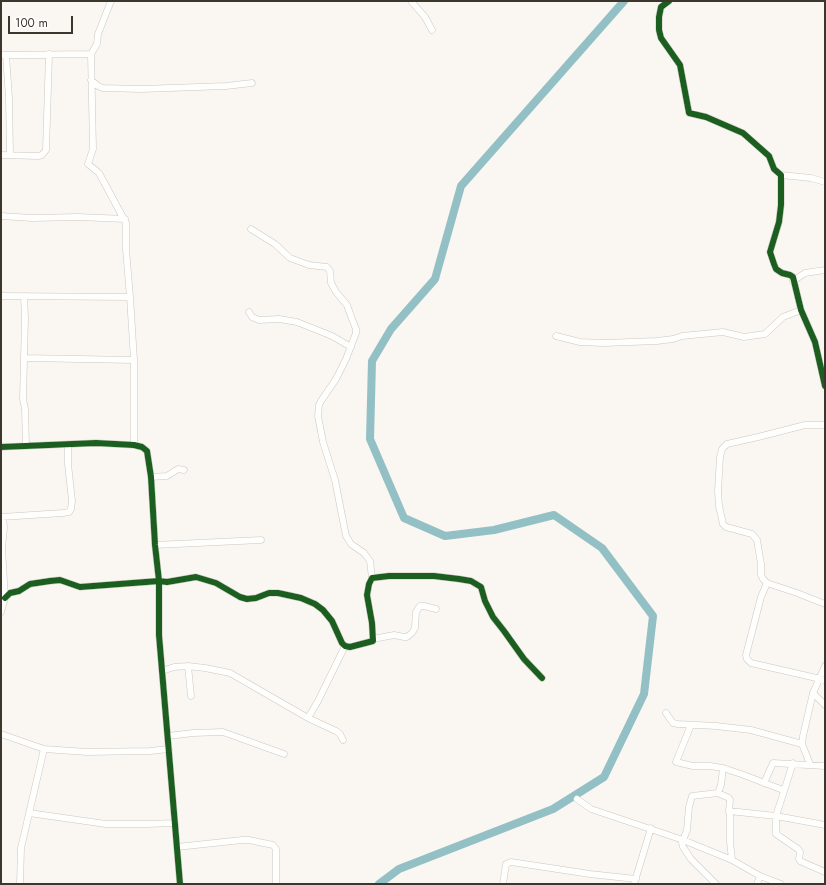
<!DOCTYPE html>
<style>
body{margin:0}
#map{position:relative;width:826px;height:885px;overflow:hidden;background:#faf6f1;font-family:Jost,sans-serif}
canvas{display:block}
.frame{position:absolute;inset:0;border:2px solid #3d362d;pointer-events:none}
.scale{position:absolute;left:8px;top:16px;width:65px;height:18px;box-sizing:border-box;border:2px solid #3d362d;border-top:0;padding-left:5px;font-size:12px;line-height:14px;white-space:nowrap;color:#3d362d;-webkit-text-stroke:3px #fff;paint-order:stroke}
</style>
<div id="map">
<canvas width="826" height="885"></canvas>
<div class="frame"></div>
<div class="scale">100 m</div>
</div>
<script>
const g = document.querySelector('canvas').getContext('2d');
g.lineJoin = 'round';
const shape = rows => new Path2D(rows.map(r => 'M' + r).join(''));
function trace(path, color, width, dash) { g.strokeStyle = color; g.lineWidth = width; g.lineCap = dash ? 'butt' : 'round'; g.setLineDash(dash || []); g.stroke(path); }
trace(shape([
 [379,884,399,869,553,809,604,777,644,694,653,616,602,548,554,515,494,530,445,536,404,518,370,439,372,361,391,329,435,279,461,186,624,1]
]), '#92c0c5', 8);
const minor = shape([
 [111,1,98,34,97,44,91,54,93,149,88,164,99,173,126,223,126,249,130,297,134,360,134,445],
 [411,1,425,17,432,30],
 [669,1,661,7,659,17,659,30,661,38,680,65,689,113,706,117,743,133,769,156,774,169,781,175,781,205,779,222,770,252,774,264,776,269,782,273,790,275,793,277,801,310,815,342,825,386],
 [1,55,91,54],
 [6,55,9,98,10,155],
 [91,80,98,86,103,88,141,89,226,86,252,83],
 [1,155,38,156,42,155,46,150,49,54],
 [781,175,811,178,825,182],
 [1,216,32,218,78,217,125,219],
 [251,229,275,244,290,258,309,265,327,267,330,271,331,283,336,292,347,305,352,319,356,329,356,333,346,359,336,379,321,401,319,405,318,416,323,442,335,480,346,536,351,544,364,553,370,561,372,578],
 [793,281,805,273,825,270],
 [1,296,130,297],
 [24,296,25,318,23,399,25,409,26,446],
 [249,312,252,317,259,320,279,319,297,322,332,336,351,347],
 [556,336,580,342,604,343,657,341,673,339,682,336,723,332,744,337,765,334,783,317,801,310],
 [24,358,134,360],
 [825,425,805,425,758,437,727,444,722,449,720,457,718,491,719,506,723,524,726,527,752,534,757,540,761,564,761,575,763,579,767,583,797,593,825,604],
 [1,447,96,443,134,445,142,447,147,451,151,477,155,545,159,581,159,635,180,884],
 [151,477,167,476,178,469,184,470],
 [1,517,63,513,69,512,71,509,72,501,68,464,68,445],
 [155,545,261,540],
 [767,583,761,597,746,655,747,659,751,663,825,680],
 [5,598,10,593,19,591,30,584,50,581,60,580,80,587,159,581,167,582,196,577,216,583,240,597,247,599,256,598,269,593,278,593,301,598,315,604,323,610,332,621,342,643,345,646,350,647,373,641,372,623,367,595,369,584,372,578,389,576,434,576,459,579,471,581,481,587,485,601,493,617,504,631,524,659,542,678],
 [1,612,5,598,2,548,4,528,3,517],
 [373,639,394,635,404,637,407,637,412,633,415,628,416,612,420,606,424,606,436,609],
 [188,666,191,696],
 [162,671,174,667,188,666,205,668,230,673,308,718,336,731,340,734,343,740],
 [813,693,825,705],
 [666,713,673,723,678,724,716,726,751,730,802,744],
 [308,718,318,701,345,646],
 [691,725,676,762,693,766,710,766,723,768,741,774,783,790],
 [1,734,44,749,87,752,150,751,169,749],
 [168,736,193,733,223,732,284,754],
 [793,763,776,816,776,834,798,849,800,852,799,859,800,861,825,872],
 [810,764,802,744,803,736,813,693,825,666],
 [723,768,721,785,718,793,729,798,730,800,729,811,730,816,730,842,732,860],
 [764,783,773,763,825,766],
 [577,799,591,809,683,840,732,860,760,876,781,884],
 [729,811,776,816,825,825],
 [29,813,106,824,147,824,175,823],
 [177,847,242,840,249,840,273,845,276,849,276,884],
 [20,884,21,848,44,749],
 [503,884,506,864,511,862,590,874,636,879],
 [634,884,651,828],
 [716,884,691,859,683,847,682,843,687,830,689,807,692,796,718,793],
 [757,884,760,876]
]);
trace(minor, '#ccc7c1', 7);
trace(minor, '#fefefd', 6);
trace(shape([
 [669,1,661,7,659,17,659,30,661,38,680,65,689,113,706,117,743,133,769,156,774,169,781,175,781,205,779,222,770,252,774,264,776,269,782,273,790,275,793,277,801,310,815,342,825,386],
 [1,447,96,443,134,445,142,447,147,451,151,477,155,545,159,581,159,635,180,884],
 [5,598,10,593,19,591,30,584,50,581,60,580,80,587,159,581,167,582,196,577,216,583,240,597,247,599,256,598,269,593,278,593,301,598,315,604,323,610,332,621,342,643,345,646,350,647,373,641,372,623,367,595,369,584,372,578,389,576,434,576,459,579,471,581,481,587,485,601,493,617,504,631,524,659,542,678]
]), '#1b5e20', 6);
</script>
